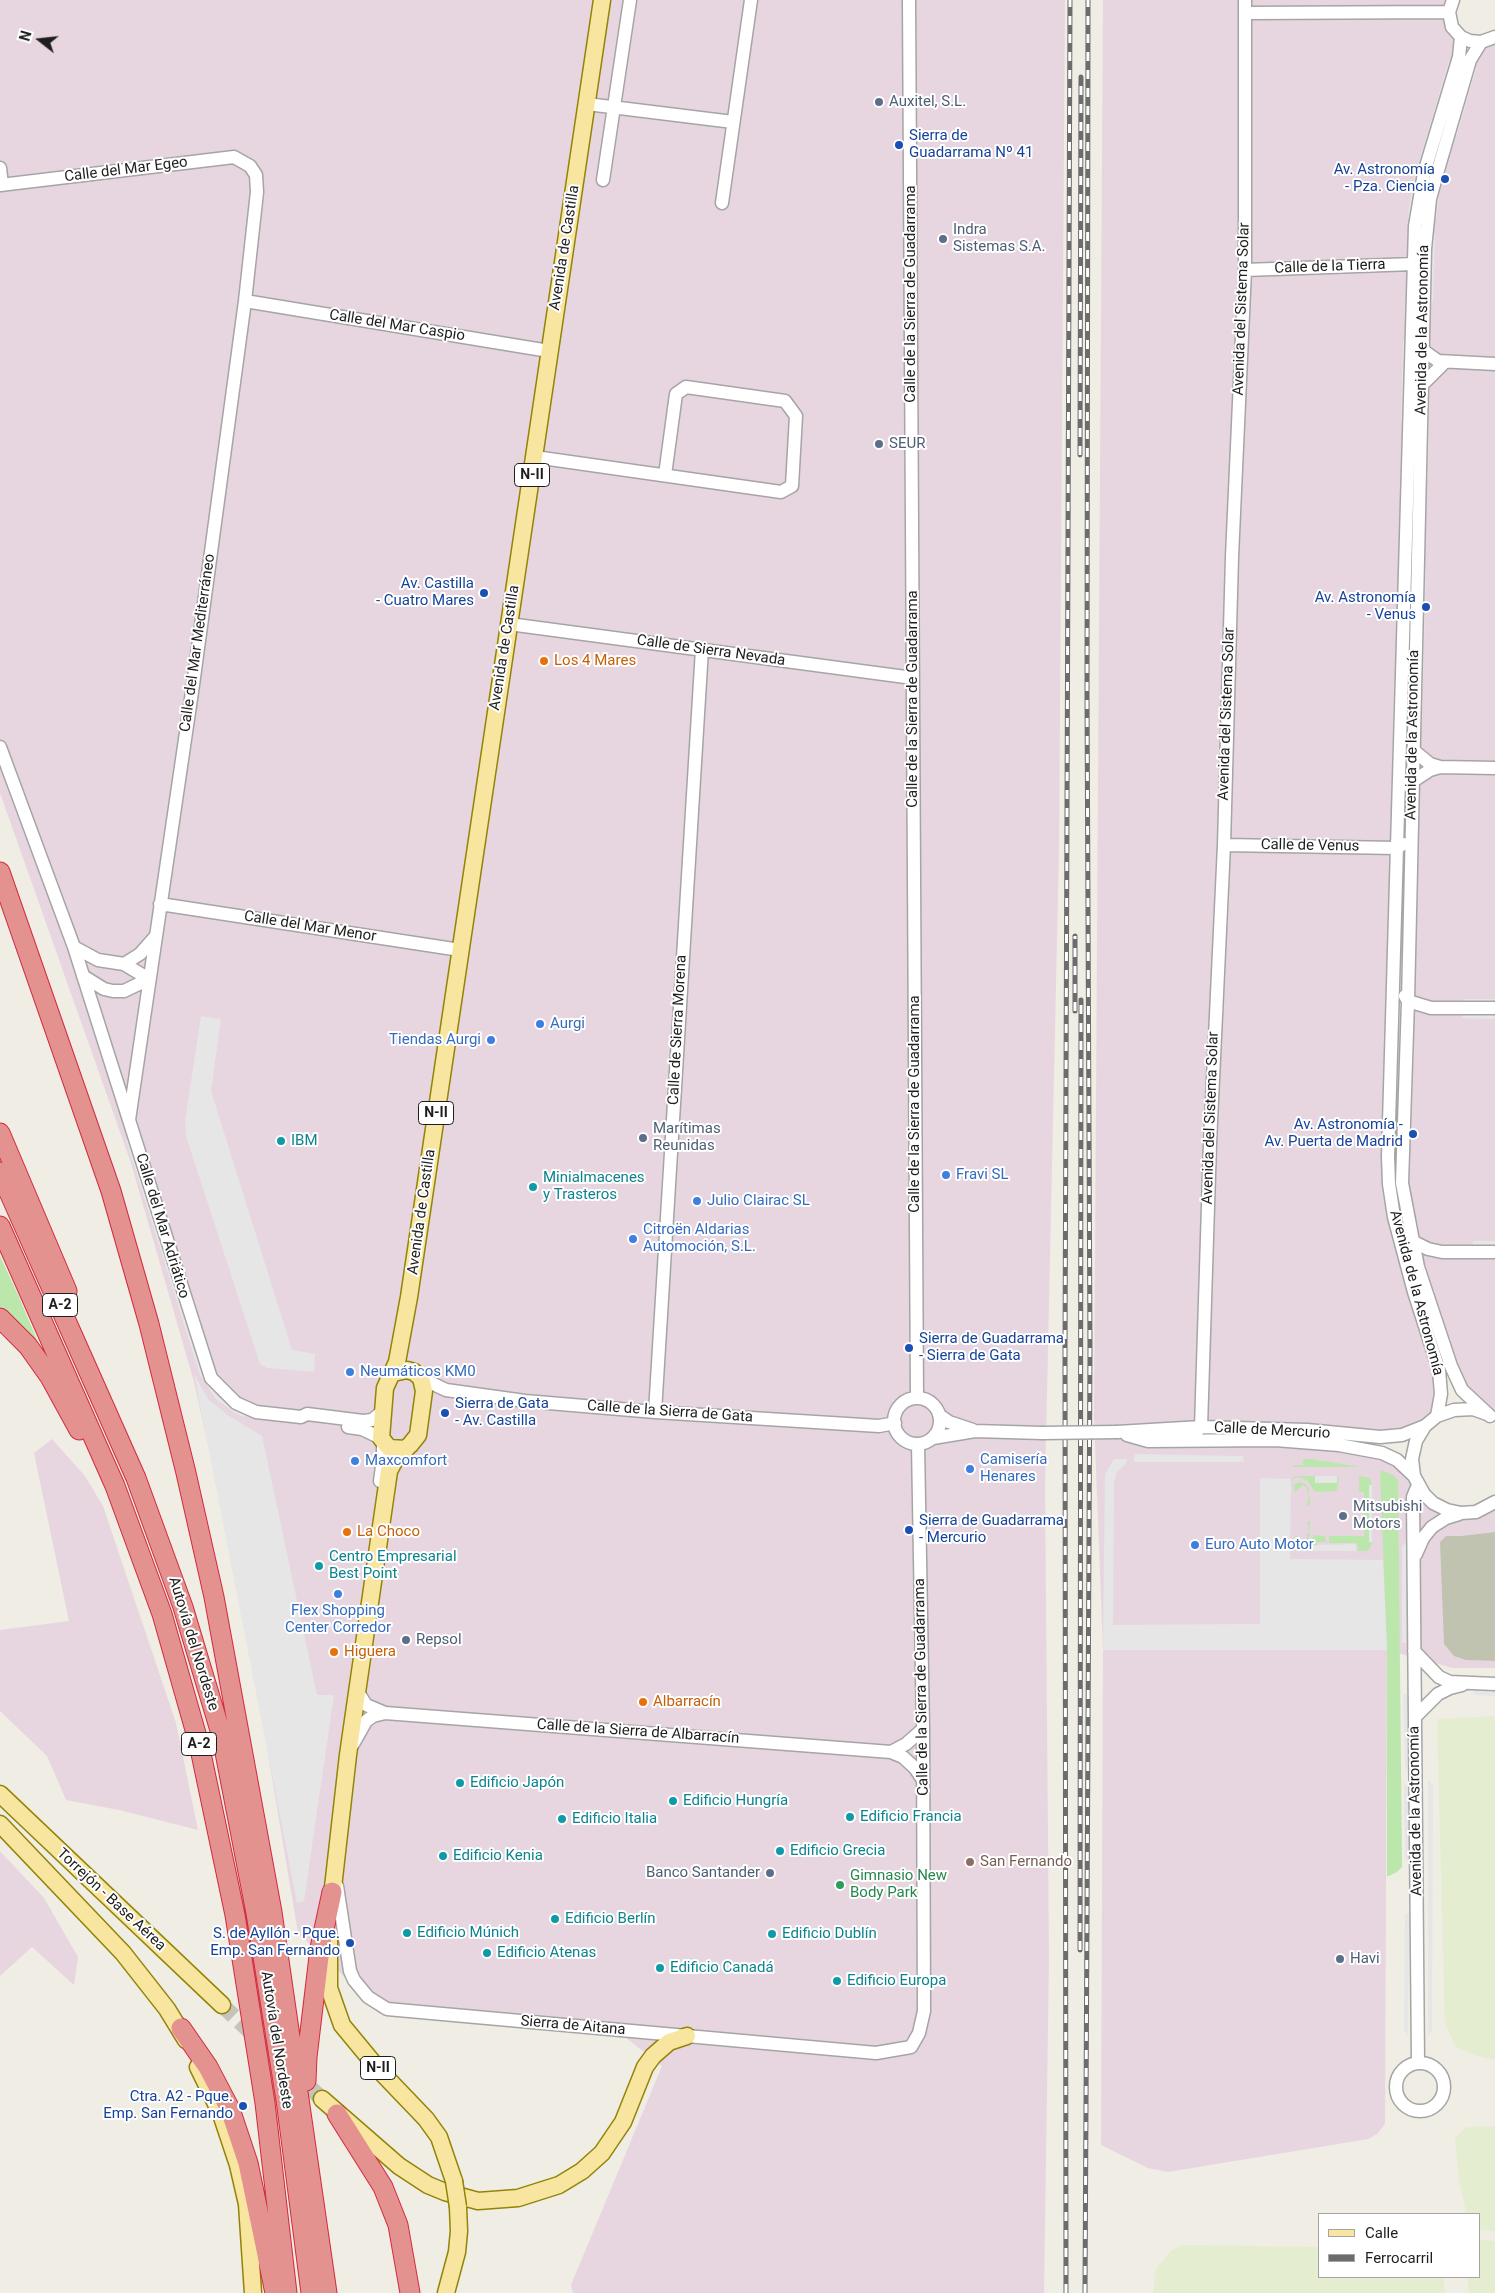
<!DOCTYPE html>
<meta charset="utf-8">
<style>
body{margin:0}
#map{position:relative;width:1495px;height:2293px;overflow:hidden;background:#efede4;font-family:Roboto,sans-serif}
canvas{display:block}
.legend{position:absolute;left:1318px;top:2213px;width:162px;height:65px;box-sizing:border-box;background:#fff;border:1px solid #a5a5a5;margin:0;padding:6px 9px;list-style:none;font-size:15px;color:#1e1e1e}
.legend li{display:flex;align-items:center;gap:10px;height:25px}
.legend b{width:25px;border:1px solid #a5a5a5}
.north{position:absolute;left:15px;top:15px;width:50px;height:50px;-webkit-text-stroke:4px #fff;paint-order:stroke;rotate:286deg;font-size:14px;font-weight:700;line-height:20px;text-align:center;color:#1e1e1e}
.north::after{content:'';display:block;margin:auto;width:18px;height:22px;background:#1e1e1e;clip-path:polygon(50% 0,100% 100%,50% 72%,0 100%)}
</style>
<div id="map">
<canvas width="1495" height="2293"></canvas>
<ul class="legend">
<li><b style="height:6px;background:#f8e6a0"></b>Calle</li>
<li><b style="height:6px;background:#6c6c6c"></b>Ferrocarril</li>
</ul>
<div class="north">N</div>
</div>
<script>
const g = document.querySelector('canvas').getContext('2d');
g.lineJoin = 'round';
function fillPath(path, color) { g.fillStyle = color; g.fill(path, 'evenodd'); }
const shape = rows => new Path2D(rows.map(r => 'M' + r).join(''));
function trace(path, color, width, dash) { g.strokeStyle = color; g.lineWidth = width; g.lineCap = dash ? 'butt' : 'round'; g.setLineDash(dash || []); g.stroke(path); }
function drawText(font, color, halo, rows, align = 'center') {
  g.font = font + ' Roboto,sans-serif'; g.lineWidth = 4; g.setLineDash([]); g.textBaseline = 'middle'; g.strokeStyle = halo; g.fillStyle = color; for (const [text, x, y, turn = 0] of rows) {
    g.save(); g.translate(x, y); g.rotate((+turn || 0) * Math.PI / 180); g.textAlign = isNaN(turn) ? turn : align; if (halo) g.strokeText(text, 0, 0); g.fillText(text, 0, 0); g.restore();
  }
}
fillPath(shape([
 [0,0,1065,0,1059,848,1045,1485,1049,1959,1044,2293,573,2293,571,2285,662,2066,621,2034,382,2012,298,1933,263,1724,219,1494,194,1382,131,1163,0,793],
 [1103,0,1453,0,1449,12,1461,37,1424,173,1388,1170,1439,1370,1437,1416,1402,1435,1119,1431,1275,1440,1382,1453,1424,1494,1461,1513,1495,1502,1495,1532,1460,1536,1446,1536,1466,1660,1495,1661,1495,1668,1453,1668,1387,1650,1385,2124,1377,2134,1368,2139,1168,2172,1148,2168,1101,2145,1101,2140,1103,1650,1094,1417],
 [1495,37,1495,1419,1451,1366,1406,1215,1425,249,1470,60],
 [52,1439,85,1476,103,1506,176,1723,198,1830,119,1810,66,1800,47,1756,0,1711,0,1630,69,1621,34,1453],
 [0,1851,44,1898,78,1957,74,1985,32,1947,0,1976]
]), '#e7d6e0');
fillPath(shape([
 [1495,1532,1495,1661,1466,1660,1454,1656,1444,1644,1440,1542,1446,1536,1460,1536]
]), '#bfc3b0');
fillPath(shape([
 [1495,1716,1495,2060,1474,2055,1456,2047,1445,2023,1437,1719],
 [1479,2126,1495,2127,1495,2232,1479,2229,1479,2214,1465,2214,1466,2210,1459,2180,1455,2138,1465,2128],
 [1479,2240,1495,2241,1495,2293,1469,2293,1467,2277,1479,2277],
 [1183,2245,1319,2247,1319,2277,1443,2277,1445,2293,1153,2293,1156,2269,1171,2251]
]), '#e4edd0');
fillPath(shape([
 [0,1256,19,1297,48,1366,0,1311],
 [1303,1459,1310,1459,1362,1467,1294,1467,1293,1465,1303,1465],
 [1380,1470,1393,1475,1398,1480,1402,1859,1402,1867,1397,1872,1389,1876,1387,1876,1387,1650],
 [1296,1476,1315,1476,1315,1483,1337,1483,1337,1476,1339,1476,1337,1491,1315,1492,1307,1480,1299,1477,1294,1478,1290,1483,1291,1479],
 [1359,1476,1370,1478,1372,1485,1369,1485,1369,1542,1372,1542,1369,1550,1365,1551,1358,1551,1357,1543,1329,1543,1329,1536,1364,1536,1364,1492,1359,1492],
 [1299,1482,1305,1484,1309,1489,1310,1506,1307,1505,1309,1495,1306,1487,1303,1485,1295,1492,1294,1489,1294,1485],
 [1310,1521,1309,1538,1305,1543,1298,1546,1294,1543,1295,1536,1296,1535,1303,1542,1308,1537,1306,1535,1309,1532,1307,1522],
 [1315,1535,1325,1536,1326,1542,1317,1542,1317,1545,1313,1545,1313,1551,1298,1551,1292,1549,1290,1545,1295,1549,1304,1549]
]), '#bbe7ac');
fillPath(shape([
 [1454,58,1411,221,1408,218,1409,206,1414,178,1449,61],
 [1474,65,1476,69,1457,135,1452,137],
 [1449,148,1451,152,1440,191,1436,219,1432,223,1434,203],
 [1432,230,1435,235,1433,302,1430,305],
 [1403,341,1407,341,1405,425,1401,421],
 [1426,410,1429,413,1428,479,1424,479],
 [1422,566,1426,569,1422,718,1418,723],
 [1398,682,1394,813,1391,811,1394,683],
 [1463,999,1495,999,1495,1006,1463,1006],
 [1463,1012,1495,1012,1495,1019,1462,1018],
 [201,1016,221,1019,211,1091,292,1350,315,1354,314,1372,267,1368,260,1364,186,1136,185,1121],
 [1411,1034,1414,1035,1411,1143,1408,1146],
 [130,1139,205,1378,219,1398,230,1406,246,1414,244,1417,235,1413,216,1399,200,1375,126,1140],
 [1473,1241,1495,1241,1495,1246,1473,1246],
 [194,1374,208,1399,229,1416,262,1436,317,1695,334,1695,304,1901,297,1903],
 [1135,1454,1243,1456,1244,1462,1134,1462],
 [1114,1459,1127,1459,1126,1464,1117,1472,1114,1481,1113,1625,1260,1624,1260,1478,1291,1479,1290,1559,1383,1560,1387,1650,1103,1650,1105,1474],
 [1315,1476,1337,1476,1337,1483,1315,1483],
 [1369,1485,1372,1485,1372,1542,1369,1542],
 [1406,1543,1406,1643,1402,1643,1402,1546],
 [1356,1544,1356,1551,1313,1551,1313,1545],
 [1474,1689,1495,1689,1495,1696,1474,1695],
 [1403,1694,1408,1694,1408,1772,1405,1767],
 [1428,1781,1433,1785,1432,2031,1428,2035],
 [1409,1782,1409,1859,1405,1860,1404,1785],
 [1409,1914,1408,2035,1404,2030,1405,1915]
]), '#e6e6e6');
trace(shape([
 [222,2005,322,2099]
]), '#c5c4bc', 16, [16, 8]);
const minor = shape([
 [909,0,917,1398],
 [1453,0,1449,12,1452,27,1461,37,1470,41,1481,42,1495,37],
 [1245,13,1449,12],
 [1481,42,1470,60,1436,177,1430,199,1425,249,1408,1001,1402,1183,1418,1267,1451,1366,1462,1390,1490,1416],
 [587,104,733,122],
 [0,168,2,185],
 [603,180,630,0],
 [0,185,234,157,250,166,256,175,257,192,245,301,193,685,129,1120],
 [722,203,751,0],
 [1245,270,1414,264,1421,259],
 [245,301,549,351],
 [1420,348,1438,361,1495,364],
 [1422,385,1445,362],
 [535,457,781,492,792,486,796,416,785,401,686,387,676,394,665,475],
 [509,624,913,678],
 [0,747,74,947,211,1378,236,1403,256,1412,301,1417,307,1414,363,1421,372,1420,382,1412],
 [1413,750,1430,764,1440,767,1495,768],
 [1407,785,1430,770,1440,767],
 [1224,845,1397,848,1403,844],
 [160,904,460,950],
 [74,947,98,960,124,964,149,979,124,991,113,991,104,989,83,976],
 [124,964,140,954,155,937],
 [1405,996,1408,1001,1431,1008,1495,1008],
 [1412,1241,1428,1249,1442,1252,1495,1252],
 [421,1378,446,1390,525,1401,655,1412,879,1426,895,1423],
 '894 1421a23 23 0 1 1 46 0a23 23 0 1 1-46 0Z',
 [655,1412,702,649],
 [1487,1414,1473,1409,1454,1410,1437,1416,1425,1426,1416,1441,1412,1459,1414,1476,1424,1494,1433,1503,1447,1510,1461,1513,1476,1512,1495,1502],
 [939,1415,949,1422,973,1430],
 [1437,1416,1441,1394,1439,1370,1414,1292,1394,1217,1389,1184,1388,1157,1415,226,1424,173,1459,57,1461,37],
 [348,1427,362,1429,381,1438],
 [1117,1432,1201,1427,1307,1430,1380,1437,1402,1435,1425,1426],
 [1127,1435,1148,1441,1275,1440,1339,1445,1382,1453,1397,1460,1414,1476],
 [933,1438,975,1431,1042,1433],
 [1172,1441,1195,1433,1201,1427,1210,1143,1224,845,1232,557,1245,270,1245,0],
 [380,1481,383,1459,383,1441],
 [1418,1485,1413,1497,1418,2063],
 [1416,1554,1423,1538,1432,1527,1446,1518,1459,1514],
 [1414,1651,1439,1677,1450,1682,1495,1684],
 [356,1689,366,1705,385,1713,891,1752,903,1757,915,1768,923,1780],
 [1415,1717,1438,1694,1450,1688,1462,1685],
 [353,1744,366,1721,373,1716,385,1713],
 [891,1752,906,1744,923,1729],
 [337,1886,350,1971,354,1980,368,1997,387,2009,876,2053,911,2047,919,2033,924,2011,923,1729,918,1444],
 '1396 2087a24 24 0 1 1 48 0a24 24 0 1 1-48 0Z'
]);
const major = shape([
 [406,1449,389,1448,381,1438,385,1388,397,1362,409,1297,602,0],
 [0,1794,222,2005],
 [0,1824,123,1953,167,2009,186,2040],
 [331,1905,348,1755,389,1471,397,1456,410,1445,418,1435,424,1391,421,1378,414,1372,407,1370,393,1373],
 [329,1940,329,1988,342,2025,380,2071,426,2119,439,2137,454,2181],
 [198,2067,221,2114,238,2165,247,2204,253,2293],
 [322,2099,399,2166,428,2185,445,2192,478,2201,518,2198,559,2185,582,2171,602,2153,623,2122,645,2067,653,2056,669,2042,687,2036],
 [446,2293,457,2252,459,2231,458,2207]
]);
const highway = shape([
 [0,872,111,1191,149,1324,186,1473,214,1597,272,1912,327,2293],
 [0,1133,67,1291],
 [0,1172,136,1478,183,1607,222,1737,256,1913,286,2100,311,2293],
 [0,1226,115,1486,162,1614,199,1744,235,1915,265,2103,287,2293],
 [0,1318,28,1346,50,1377,79,1430],
 [181,2028,208,2067,230,2109,248,2163,275,2293],
 [306,2081,307,2057,320,1948,332,1892],
 [337,2114,383,2187,398,2225,410,2293]
]);
trace(minor, '#a5a5a5', 15);
trace(major, '#928406', 19);
trace(highway, '#d32a3e', 21);
trace(minor, '#fff', 12);
trace(major, '#f8e6a0', 16);
trace(highway, '#e3928f', 19);
const rail = shape([
 [1080,455,1081,77],
 [1075,1011,1075,936],
 [1080,1950,1081,1000],
 [1066,2293,1065,1350,1070,0],
 [1085,2293,1090,1350,1087,694,1088,0]
]);
trace(rail, '#6c6c6c', 5);
trace(rail, '#fff', 3, [9]);
const minorBridge = shape([
 [1042,1433,1117,1432]
]);
const majorBridge = shape([
 [454,2181,458,2207]
]);
trace(minorBridge, '#a5a5a5', 15, []);
trace(majorBridge, '#928406', 19, []);
trace(minorBridge, '#fff', 12);
trace(majorBridge, '#f8e6a0', 16);
for (const [x, y, r, color] of [
 [879,102,5,"#5c6f8a"],
 [899,145,5,"#1a4fb4"],
 [1445,179,5,"#1a4fb4"],
 [943,239,5,"#5c6f8a"],
 [879,444,5,"#5c6f8a"],
 [484,593,5,"#1a4fb4"],
 [1426,607,5,"#1a4fb4"],
 [544,661,5,"#e8710a"],
 [540,1024,5,"#3f7fe0"],
 [491,1040,5,"#3f7fe0"],
 [1413,1134,5,"#1a4fb4"],
 [643,1138,5,"#5c6f8a"],
 [281,1141,5,"#0f9aa8"],
 [946,1175,5,"#3f7fe0"],
 [533,1187,5,"#0f9aa8"],
 [697,1201,5,"#3f7fe0"],
 [633,1239,5,"#3f7fe0"],
 [909,1348,5,"#1a4fb4"],
 [350,1372,5,"#3f7fe0"],
 [445,1413,5,"#1a4fb4"],
 [355,1461,5,"#3f7fe0"],
 [970,1469,5,"#3f7fe0"],
 [1343,1516,5,"#5c6f8a"],
 [909,1530,5,"#1a4fb4"],
 [347,1532,5,"#e8710a"],
 [1195,1545,5,"#3f7fe0"],
 [319,1566,5,"#0f9aa8"],
 [338,1594,5,"#3f7fe0"],
 [406,1640,5,"#5c6f8a"],
 [334,1652,5,"#e8710a"],
 [643,1702,5,"#e8710a"],
 [460,1783,5,"#0f9aa8"],
 [673,1801,5,"#0f9aa8"],
 [850,1817,5,"#0f9aa8"],
 [562,1819,5,"#0f9aa8"],
 [780,1851,5,"#0f9aa8"],
 [443,1856,5,"#0f9aa8"],
 [970,1862,5,"#8d6e63"],
 [770,1873,5,"#5c6f8a"],
 [840,1885,5,"#2e9e5b"],
 [555,1919,5,"#0f9aa8"],
 [407,1933,5,"#0f9aa8"],
 [772,1934,5,"#0f9aa8"],
 [350,1943,5,"#1a4fb4"],
 [487,1953,5,"#0f9aa8"],
 [1340,1959,5,"#5c6f8a"],
 [660,1968,5,"#0f9aa8"],
 [837,1981,5,"#0f9aa8"],
 [243,2106,5,"#1a4fb4"]
]) { const dot = new Path2D(); dot.arc(x, y, r, 0, 2 * Math.PI); g.fillStyle = color; g.fill(dot); trace(dot, '#fff', 2); }
for (const [x, y, w] of [
 [532,475,35],
 [436,1113,35],
 [60,1305,35],
 [199,1744,35],
 [378,2068,35]
]) { const box = new Path2D(); box.roundRect(x - w / 2, y - 11.5, w, 23, 4); g.fillStyle = '#fff'; g.fill(box); trace(box, '#1e1e1e', 1); }
drawText('bold 14px', '#1e1e1e', null, [
 ["N-II",532,475],
 ["N-II",436,1113],
 ["A-2",60,1305],
 ["A-2",199,1744],
 ["N-II",378,2068]
]);
drawText('15px', '#4e5e75', '#fff', [
 ["Auxitel, S.L.",889,102],
 ["Indra",953,230],
 ["Sistemas S.A.",953,247],
 ["SEUR",889,444],
 ["Marítimas",653,1129],
 ["Reunidas",653,1146],
 ["Mitsubishi",1353,1507],
 ["Motors",1353,1524],
 ["Repsol",416,1640],
 ["Banco Santander",760,1873,"right"],
 ["Havi",1350,1959]
], 'left');
drawText('15px', '#164399', '#fff', [
 ["Sierra de",909,136,"left"],
 ["Guadarrama Nº 41",909,153,"left"],
 ["Av. Astronomía",1435,170],
 ["- Pza. Ciencia",1435,187],
 ["Av. Castilla",474,584],
 ["- Cuatro Mares",474,601],
 ["Av. Astronomía",1416,598],
 ["- Venus",1416,615],
 ["Av. Astronomía -",1403,1125],
 ["Av. Puerta de Madrid",1403,1142],
 ["Sierra de Guadarrama",919,1339,"left"],
 ["- Sierra de Gata",919,1356,"left"],
 ["Sierra de Gata",455,1404,"left"],
 ["- Av. Castilla",455,1421,"left"],
 ["Sierra de Guadarrama",919,1521,"left"],
 ["- Mercurio",919,1538,"left"],
 ["S. de Ayllón - Pque.",340,1934],
 ["Emp. San Fernando",340,1951],
 ["Ctra. A2 - Pque.",233,2097],
 ["Emp. San Fernando",233,2114]
], 'right');
drawText('15px', '#1e1e1e', '#fff', [
 ["Calle del Mar Egeo",126,170,-7],
 ["Avenida de Castilla",565,248,-81],
 ["Calle de la Tierra",1330,267,-2],
 ["Calle de la Sierra de Guadarrama",911,294,-90],
 ["Avenida del Sistema Solar",1242,309,-88],
 ["Calle del Mar Caspio",397,326,9],
 ["Avenida de la Astronomía",1423,330,-89],
 ["Calle del Mar Mediterráneo",198,643,-82],
 ["Avenida de Castilla",505,648,-81],
 ["Calle de Sierra Nevada",711,651,8],
 ["Calle de la Sierra de Guadarrama",913,699,-90],
 ["Avenida del Sistema Solar",1227,714,-88],
 ["Avenida de la Astronomía",1413,735,-89],
 ["Calle de Venus",1310,846,1],
 ["Calle del Mar Menor",310,927,9],
 ["Calle de Sierra Morena",678,1030,-87],
 ["Calle de la Sierra de Guadarrama",915,1104,-90],
 ["Avenida del Sistema Solar",1211,1118,-88],
 ["Avenida de Castilla",422,1212,-82],
 ["Calle del Mar Adriático",162,1226,73],
 ["Avenida de la Astronomía",1416,1293,75],
 ["Calle de la Sierra de Gata",670,1412,4],
 ["Calle de Mercurio",1272,1431,3],
 ["Autovía del Nordeste",193,1644,73],
 ["Calle de la Sierra de Guadarrama",922,1687,-91],
 ["Calle de la Sierra de Albarracín",638,1732,4],
 ["Avenida de la Astronomía",1416,1811,-91],
 ["Torrejón - Base Aérea",111,1900,43],
 ["Sierra de Aitana",573,2026,5],
 ["Autovía del Nordeste",276,2040,81]
]);
drawText('15px', '#c56008', '#fff', [
 ["Los 4 Mares",554,661],
 ["La Choco",357,1532],
 ["Higuera",344,1652],
 ["Albarracín",653,1702]
], 'left');
drawText('15px', '#366cbe', '#fff', [
 ["Aurgi",550,1024],
 ["Tiendas Aurgi",481,1040,"right"],
 ["Fravi SL",956,1175],
 ["Julio Clairac SL",707,1201],
 ["Citroën Aldarias",643,1230],
 ["Automoción, S.L.",643,1247],
 ["Neumáticos KM0",360,1372],
 ["Camisería",980,1460],
 ["Henares",980,1477],
 ["Maxcomfort",365,1461],
 ["Euro Auto Motor",1205,1545],
 ["Flex Shopping",338,1611,"center"],
 ["Center Corredor",338,1628,"center"]
], 'left');
drawText('15px', '#0d838f', '#fff', [
 ["IBM",291,1141],
 ["Minialmacenes",543,1178],
 ["y Trasteros",543,1195],
 ["Centro Empresarial",329,1557],
 ["Best Point",329,1574],
 ["Edificio Japón",470,1783],
 ["Edificio Hungría",683,1801],
 ["Edificio Francia",860,1817],
 ["Edificio Italia",572,1819],
 ["Edificio Grecia",790,1851],
 ["Edificio Kenia",453,1856],
 ["Edificio Berlín",565,1919],
 ["Edificio Múnich",417,1933],
 ["Edificio Dublín",782,1934],
 ["Edificio Atenas",497,1953],
 ["Edificio Canadá",670,1968],
 ["Edificio Europa",847,1981]
], 'left');
drawText('15px', '#785e54', '#fff', [
 ["San Fernando",980,1862]
], 'left');
drawText('15px', '#27864d', '#fff', [
 ["Gimnasio New",850,1876],
 ["Body Park",850,1893]
], 'left');
</script>
